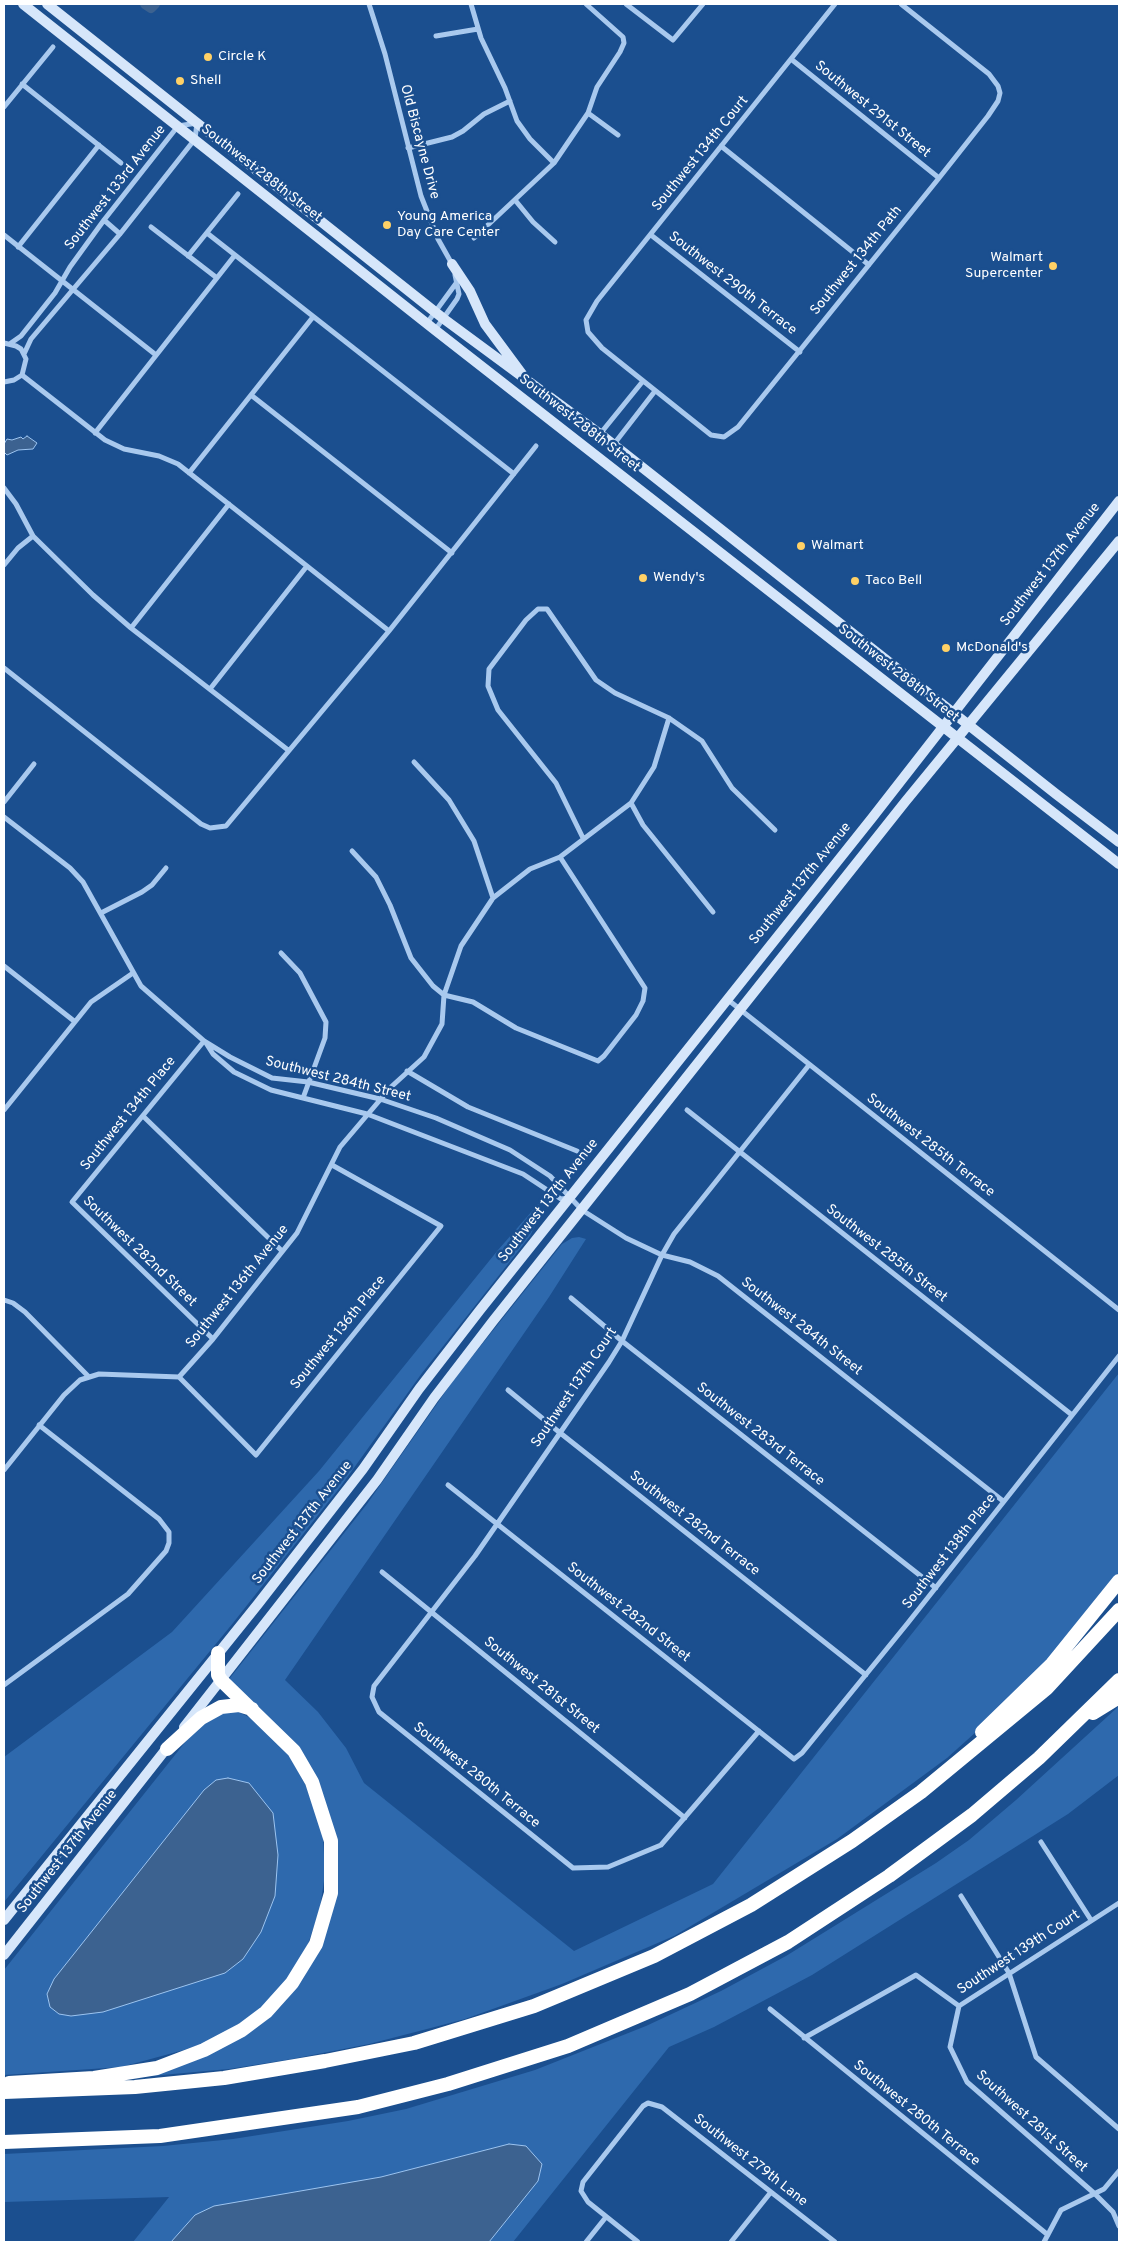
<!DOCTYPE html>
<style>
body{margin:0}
#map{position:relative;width:1123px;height:2246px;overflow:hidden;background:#1b4f8f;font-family:Overpass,sans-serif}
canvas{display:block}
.frame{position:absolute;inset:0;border:5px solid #fff;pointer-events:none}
</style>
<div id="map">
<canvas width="1123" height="2246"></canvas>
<div class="frame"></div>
</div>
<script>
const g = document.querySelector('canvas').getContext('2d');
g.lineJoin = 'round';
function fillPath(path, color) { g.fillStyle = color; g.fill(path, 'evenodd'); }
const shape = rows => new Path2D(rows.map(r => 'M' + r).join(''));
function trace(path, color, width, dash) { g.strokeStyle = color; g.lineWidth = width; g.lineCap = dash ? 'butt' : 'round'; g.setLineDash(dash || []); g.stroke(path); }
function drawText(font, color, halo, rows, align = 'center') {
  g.font = font + ' Overpass,sans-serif'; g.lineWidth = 5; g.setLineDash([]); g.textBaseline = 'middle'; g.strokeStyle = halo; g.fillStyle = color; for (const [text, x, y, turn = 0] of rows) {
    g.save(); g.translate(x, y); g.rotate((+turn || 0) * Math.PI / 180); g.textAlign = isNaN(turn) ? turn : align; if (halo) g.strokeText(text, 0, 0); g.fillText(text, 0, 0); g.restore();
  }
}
fillPath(shape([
 [540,1202,541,1214,530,1236,422,1373,341,1486,233,1623,4,1902,4,1757,172,1632,319,1471,498,1250],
 [579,1237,586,1239,549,1297,285,1680,318,1712,346,1748,364,1783,574,1951,713,1884,1119,1373,1119,1572,1053,1655,976,1732,947,1758,837,1839,674,1936,562,1984,465,2019,427,2029,369,2044,292,2059,229,2069,151,2076,151,2074,265,2021,281,2006,303,1979,312,1962,328,1923,324,1796,231,1685,230,1678,367,1504,455,1378,562,1244,572,1238],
 [1119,1706,1119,1775,1068,1814,812,1975,714,2027,669,2047,513,2242,489,2242,538,2181,526,2146,509,2144,381,2177,195,2215,171,2242,133,2242,169,2197,4,2202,4,2154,163,2146,233,2139,348,2121,406,2109,535,2070,646,2026,721,1991,786,1956,936,1863,969,1840,1016,1800],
 [234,1710,253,1719,289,1755,306,1786,323,1835,325,1874,320,1908,308,1944,289,1978,261,2009,242,2022,209,2041,184,2050,121,2067,4,2075,4,1970,198,1726,208,1717]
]), '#2e69ad');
const water = shape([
 [27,436,37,443,33,449,18,450,7,455,4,452,4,444,7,439,12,440,21,437,23,439,27,436],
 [228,1778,249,1783,273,1813,278,1855,275,1896,261,1932,243,1959,225,1973,103,2012,71,2016,59,2014,50,2007,47,1994,54,1979,204,1790,216,1780,228,1778],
 [509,2144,526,2146,542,2164,538,2181,489,2242,171,2242,195,2215,214,2206,381,2177,509,2144]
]);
fillPath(water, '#3c6290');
trace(water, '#9cc4f0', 1);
trace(shape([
 [145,4,151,8,155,4]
]), '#3c6290', 10);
trace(shape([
 [369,4,385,54,421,196,438,239,452,264],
 [471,4,481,38,505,88,517,121,530,139,554,163],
 [626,4,673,40,703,4],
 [835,4,597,301,586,320,588,332,602,348,711,435,724,437,738,427,939,178,988,116,998,101,1000,93,998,86,989,74,901,4],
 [436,36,478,29],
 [791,59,939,178],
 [22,84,121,163],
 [4,107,53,47],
 [588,113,618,135],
 [721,146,869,265],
 [408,148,452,137,463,131,484,114,510,101],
 [515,200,533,222,555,242],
 [104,220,120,234],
 [151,227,217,278],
 [4,235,156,355],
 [651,235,800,352],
 [474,238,554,163,588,113,597,87,620,52,624,43,623,37,586,4],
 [18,247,99,145],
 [235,255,514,474],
 [188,256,238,194],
 [313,317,251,395,452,553],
 [427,323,457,282],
 [435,330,457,299,459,294,455,275],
 [4,343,16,346,21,349,26,359,22,375,14,380,4,382],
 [11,343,21,336,55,293,70,267,104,220,178,126,197,123,195,139,120,234,31,339,24,354],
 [22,375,105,440,124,449,159,456,178,464,389,631],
 [95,433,235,255,207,233],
 [600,434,643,381],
 [614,444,655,391],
 [189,473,251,395],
 [4,488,16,504,33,536,93,595,131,628,288,750],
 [4,565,18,548,33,536],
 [131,628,229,504],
 [4,668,201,824,210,828,226,826,389,631,536,446],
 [210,689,307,566],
 [414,762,449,800,474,841,493,898],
 [4,802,34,764],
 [631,803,643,825,713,912],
 [4,817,70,868,83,882,141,986,204,1041,230,1057,272,1078,308,1082,380,1099,436,1118,510,1150,550,1176,582,1210,626,1238,662,1255,690,1262,718,1276,1003,1501],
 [583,838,556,783,498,710,488,686,489,669,526,620,538,609,547,609,596,680,615,693,669,718,702,741,732,788,775,830],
 [352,851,376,877,390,905,411,958,433,986,444,995,473,1002,516,1028,598,1061,604,1056,636,1015,643,1001,645,988,560,857],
 [101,913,142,892,152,885,166,868],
 [281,953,300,973,326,1022,325,1038,303,1098],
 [4,966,74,1021],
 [727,999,1119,1310],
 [204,1041,72,1202,213,1339],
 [206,1043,213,1054,234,1072,271,1090,367,1114,523,1174,561,1199,569,1198],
 [407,1071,468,1107,577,1151],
 [4,1110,91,1002,133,973],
 [687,1110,1072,1415],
 [143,1116,282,1251],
 [571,1298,622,1341,936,1588],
 [4,1300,13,1303,25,1312,88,1376],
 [179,1377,213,1339,297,1233,340,1147,391,1087,424,1057,442,1024,444,995,461,946,493,898,530,869,560,857,631,803,654,767,669,718],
 [179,1377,256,1455,441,1226,332,1165],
 [508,1390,559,1432,866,1675],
 [4,1470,64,1395,80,1380,99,1374,179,1377],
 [448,1485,794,1759,802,1753,907,1624,1119,1356],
 [382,1572,685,1818],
 [4,1685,128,1594,166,1551,169,1543,169,1532,159,1519,39,1425],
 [759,1731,661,1845,608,1867,573,1868,379,1712,372,1697,374,1686,475,1556,609,1362,622,1341,662,1255,674,1234,809,1065],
 [1041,1842,1091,1920],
 [961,1896,1009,1973,1036,2057,1119,2129],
 [959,2006,950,2047,967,2082,1095,2194,1113,2212,1119,2226],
 [770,2009,1048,2235],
 [804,2038,916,1975,959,2006,1119,1903],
 [586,2242,606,2217],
 [638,2242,588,2202,581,2191,583,2182,643,2106,648,2103,662,2107,835,2242],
 [731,2242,771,2192],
 [1044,2242,1061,2210,1104,2189,1119,2171]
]), '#a9c9ee', 5);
trace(shape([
 [23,4,435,330,1119,864],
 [47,4,444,319,600,434,1056,794,1119,842],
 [452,264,470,291,485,324,522,374],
 [184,1727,377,1480,434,1398,493,1321,905,802,1119,541],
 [4,1920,258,1604,363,1469,419,1389,480,1310,872,818,1119,501],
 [4,1955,170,1744]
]), '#d6e6fa', 10);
trace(shape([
 [1093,1713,1119,1697],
 [982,1732,1052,1664,1119,1581],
 [167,1749,201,1718,221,1707,239,1705,252,1709],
 [9,2083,94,2078,157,2068,204,2050,242,2030,266,2012,292,1983,316,1944,331,1893,331,1841,312,1782,294,1751,221,1680,218,1675,218,1653],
 [4,2092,135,2087,224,2078,325,2061,414,2043,534,2006,654,1956,751,1905,852,1841,921,1792,1047,1688,1119,1610],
 [4,2142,160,2136,358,2107,448,2084,568,2046,690,1994,788,1942,889,1876,972,1815,1039,1758,1119,1680]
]), '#fff', 14);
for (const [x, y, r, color] of [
 [208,57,5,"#ffd166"],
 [180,81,5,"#ffd166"],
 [387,225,5,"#ffd166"],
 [1053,266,5,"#ffd166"],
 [801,546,5,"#ffd166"],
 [643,578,5,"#ffd166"],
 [855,581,5,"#ffd166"],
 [946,648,5,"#ffd166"]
]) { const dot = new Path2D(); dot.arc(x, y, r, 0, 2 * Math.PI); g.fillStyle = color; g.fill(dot); trace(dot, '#1b4f8f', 2); }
drawText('14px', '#fff', '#1b4f8f', [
 ["Circle K",218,57],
 ["Shell",190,81],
 ["Young America",397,217],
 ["Day Care Center",397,233],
 ["Walmart",1043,258,"right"],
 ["Supercenter",1043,274,"right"],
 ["Walmart",811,546],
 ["Wendy's",653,578],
 ["Taco Bell",865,581],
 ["McDonald's",956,648]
], 'left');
drawText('14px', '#fff', '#1b4f8f', [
 ["Southwest 291st Street",872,110,39],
 ["Old Biscayne Drive",419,142,75],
 ["Southwest 134th Court",701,154,-51],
 ["Southwest 288th Street",261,174,38],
 ["Southwest 133rd Avenue",116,188,-52],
 ["Southwest 134th Path",857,261,-51],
 ["Southwest 290th Terrace",732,284,38],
 ["Southwest 288th Street",579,424,38],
 ["Southwest 137th Avenue",1051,565,-52],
 ["Southwest 288th Street",898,674,38],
 ["Southwest 137th Avenue",801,884,-51],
 ["Southwest 284th Street",338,1080,14],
 ["Southwest 134th Place",129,1114,-51],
 ["Southwest 285th Terrace",930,1146,38],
 ["Southwest 137th Avenue",549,1201,-52],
 ["Southwest 282nd Street",139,1252,44],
 ["Southwest 285th Street",886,1254,38],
 ["Southwest 136th Avenue",238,1287,-51],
 ["Southwest 284th Street",801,1327,38],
 ["Southwest 136th Place",339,1333,-51],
 ["Southwest 137th Court",575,1388,-56],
 ["Southwest 283rd Terrace",760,1435,38],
 ["Southwest 137th Avenue",303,1523,-52],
 ["Southwest 282nd Terrace",694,1524,38],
 ["Southwest 138th Place",950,1552,-52],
 ["Southwest 282nd Street",628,1613,38],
 ["Southwest 281st Street",541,1686,39],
 ["Southwest 280th Terrace",476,1776,39],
 ["Southwest 137th Avenue",68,1852,-52],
 ["Southwest 139th Court",1019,1953,-33],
 ["Southwest 280th Terrace",916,2114,39],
 ["Southwest 281st Street",1031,2122,42],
 ["Southwest 279th Lane",750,2161,38]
]);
</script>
